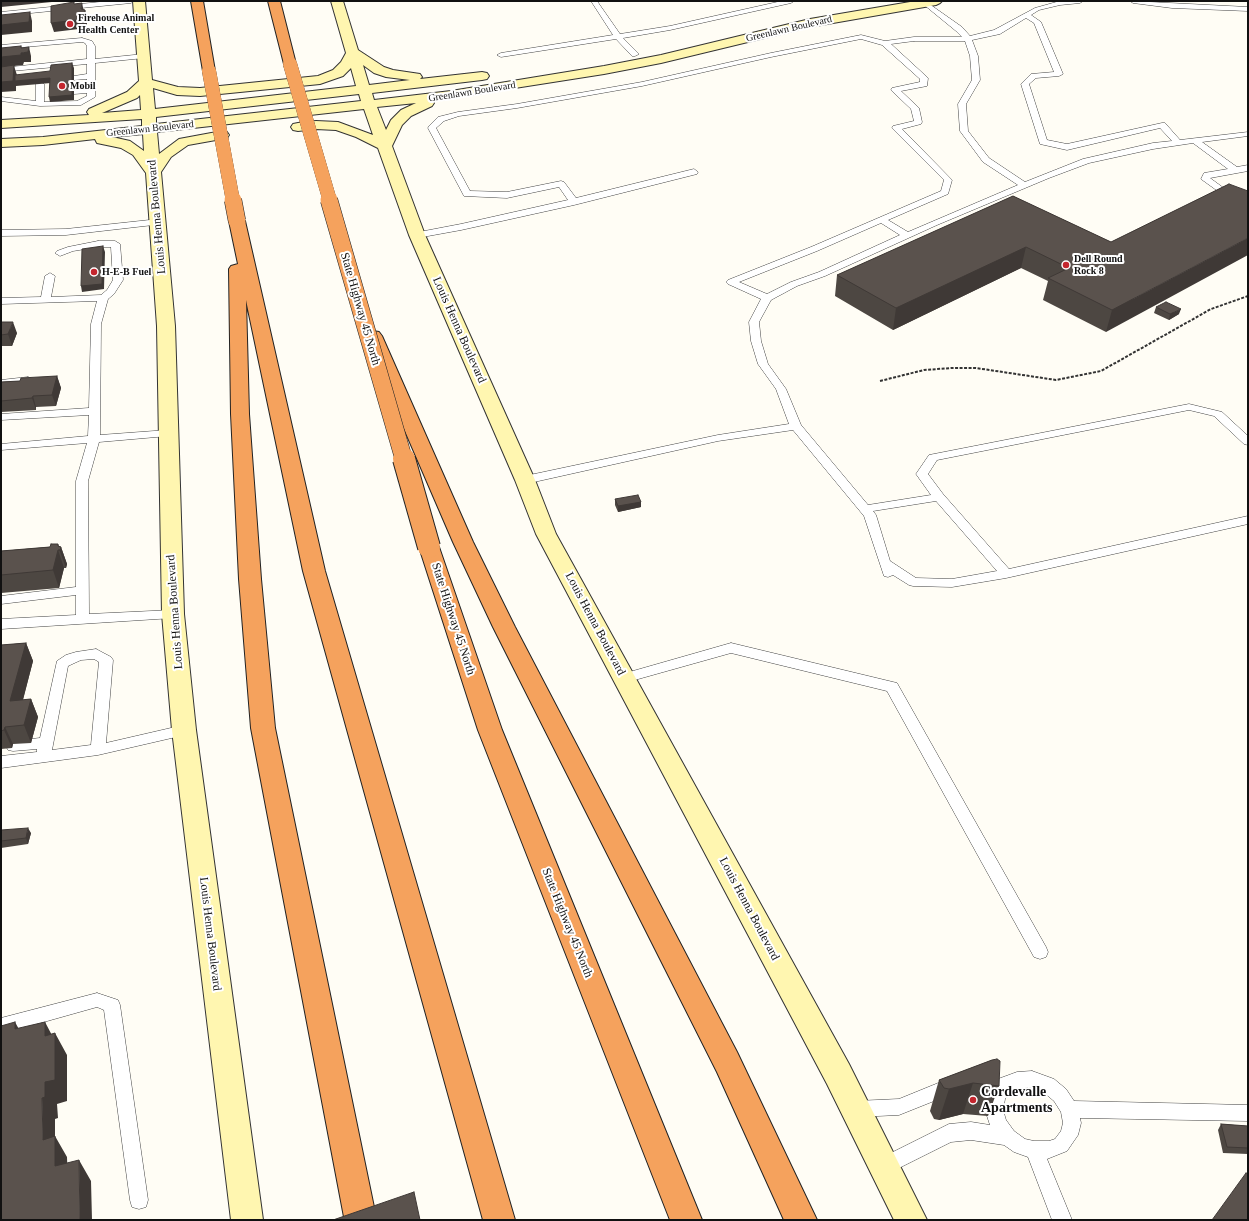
<!DOCTYPE html>
<style>
body{margin:0}
#map{position:relative;width:1249px;height:1221px;overflow:hidden;background:#fffdf5;font-family:"Times New Roman",serif}
canvas{display:block}
.frame{position:absolute;inset:0;border:2px solid #111;pointer-events:none}
</style>
<div id="map">
<canvas width="1249" height="1221"></canvas>
<div class="frame"></div>
</div>
<script>
const g = document.querySelector('canvas').getContext('2d');
g.lineJoin = 'round';
const shape = rows => new Path2D(rows.map(r => 'M' + r).join(''));
function trace(path, color, width, dash) { g.strokeStyle = color; g.lineWidth = width; g.lineCap = dash ? 'butt' : 'round'; g.setLineDash(dash || []); g.stroke(path); }
function fillPath(path, color) { g.fillStyle = color; g.fill(path, 'evenodd'); }
function drawText(font, color, halo, rows, align = 'center') {
  g.font = font + ' "Times New Roman",serif'; g.lineWidth = 4; g.setLineDash([]); g.textBaseline = 'middle'; g.strokeStyle = halo; g.fillStyle = color; for (const [text, x, y, turn = 0] of rows) {
    g.save(); g.translate(x, y); g.rotate((+turn || 0) * Math.PI / 180); g.textAlign = isNaN(turn) ? turn : align; if (halo) g.strokeText(text, 0, 0); g.fillText(text, 0, 0); g.restore();
  }
}
const service = shape([
 [110,1,134,1,131,3,1,16,1,12,110,1],
 [591,1,597,1,620,34,670,26,782,1,794,1,791,3,670,30,623,38,639,54,635,56,632,56,616,39,501,57,497,55,501,53,613,35,591,1],
 [925,1,962,27,970,36,994,30,1035,8,1060,1,1083,1,1080,3,1060,5,1039,10,1031,15,1041,22,1063,74,1059,76,1036,78,1029,84,1047,140,1067,144,1162,123,1165,123,1180,140,1248,132,1248,136,1202,142,1237,167,1248,165,1248,171,1210,178,1236,197,1237,199,1233,202,1201,179,1204,173,1228,169,1193,143,1153,149,1089,163,1049,178,937,225,825,276,797,286,771,300,759,322,761,341,768,364,786,389,801,425,868,505,931,495,916,474,929,455,1189,404,1222,412,1248,436,1248,445,1244,444,1214,416,1189,410,937,460,928,474,943,494,1009,569,1248,516,1248,524,1006,578,952,587,913,586,909,585,893,575,888,577,884,576,864,516,793,430,718,441,525,484,521,483,519,480,521,477,525,476,718,435,789,424,776,389,758,364,751,341,749,322,761,299,728,284,726,282,728,280,811,247,941,191,944,180,892,128,893,126,914,121,911,109,891,90,892,88,920,82,920,79,882,45,861,39,771,57,642,86,517,108,459,116,444,121,436,128,470,191,507,192,561,181,564,182,576,198,694,169,698,172,697,174,574,205,461,230,417,238,412,235,414,233,461,224,568,200,559,187,507,198,464,196,428,128,429,126,438,117,458,112,517,104,642,82,771,53,861,35,885,41,914,37,962,37,956,31,923,4,923,2,925,1],
 [1026,18,1034,23,1054,72,1031,74,1021,84,1040,144,1067,150,1160,128,1172,141,1153,143,1083,159,1025,182,989,158,968,131,966,104,980,80,978,56,972,40,1000,34,1026,18],
 [914,41,965,41,970,56,972,80,958,104,960,131,983,162,1018,185,908,232,888,220,948,194,952,180,902,129,921,124,922,122,919,108,901,91,927,86,928,78,891,44,914,41],
 [881,223,900,235,819,272,791,282,767,294,739,282,817,251,881,223],
 [936,501,997,571,952,579,916,578,890,561,876,515,873,511,936,501],
 [1130,1,1248,7,1248,11,1172,8,1133,3,1130,1],
 [82,38,92,41,95,46,95,59,144,54,148,56,144,58,95,63,95,97,81,105,40,106,1,101,1,97,36,101,36,84,40,82,44,84,44,102,77,101,87,96,87,93,74,94,70,92,74,90,87,88,87,79,74,80,70,78,74,76,87,74,87,64,1,72,1,68,87,59,87,46,85,43,82,42,1,49,1,45,82,38],
 [159,219,164,222,162,224,66,235,1,236,1,230,66,229,159,219],
 [98,241,115,241,120,244,123,280,114,294,108,299,101,324,100,435,168,430,174,433,168,436,99,442,88,481,89,614,173,610,178,611,180,614,178,617,173,618,1,629,1,619,76,615,76,595,1,604,1,596,76,587,76,481,87,443,1,450,1,444,88,436,89,415,1,420,1,414,89,408,91,324,97,301,1,304,1,298,41,297,45,276,50,273,55,276,51,297,101,295,107,290,113,280,111,247,98,247,73,251,60,256,55,253,57,251,68,247,98,241],
 [28,377,33,380,32,382,1,386,1,380,28,377],
 [731,643,897,683,1046,947,1048,952,1046,957,1040,959,1034,957,887,691,731,653,624,683,619,681,617,678,619,675,731,643],
 [96,649,111,657,113,660,106,743,184,725,189,726,191,730,189,734,98,755,1,768,1,756,37,752,37,749,13,751,8,750,6,746,8,742,13,741,40,738,57,661,66,655,76,652,96,649],
 [94,659,99,662,91,745,52,750,68,666,81,660,94,659],
 [97,993,118,1000,120,1005,148,1200,146,1207,139,1209,132,1207,130,1200,104,1010,97,1007,1,1034,1,1018,97,993],
 [1032,1071,1054,1079,1066,1089,1074,1101,1248,1105,1248,1121,1080,1118,1081,1123,1078,1135,1067,1151,1047,1159,1072,1220,1052,1220,1028,1157,1014,1152,1004,1145,971,1140,951,1142,891,1172,884,1175,877,1172,875,1166,877,1160,949,1124,971,1122,990,1125,985,1110,987,1096,998,1079,1017,1072,1032,1071],
 [1032,1087,1042,1091,1054,1101,1061,1112,1063,1123,1061,1131,1055,1139,1049,1141,1034,1141,1025,1139,1014,1131,1006,1120,1003,1110,1005,1099,1010,1091,1017,1088,1032,1087],
 [953,1077,959,1079,962,1085,959,1091,899,1115,856,1117,850,1115,847,1109,850,1103,856,1101,899,1099,953,1077]
]);
const secondary = shape([
 [133,1,145,1,152,80,178,87,200,88,318,76,333,70,341,62,346,53,331,1,343,1,358,50,384,67,393,70,420,74,422,77,420,79,482,72,487,73,489,76,487,79,482,80,372,93,374,100,451,91,604,66,661,55,810,19,916,1,942,1,940,3,936,5,810,27,661,63,604,74,432,101,434,103,432,106,411,116,402,125,392,146,425,235,535,480,556,534,849,1064,927,1220,894,1220,827,1084,536,534,515,480,409,235,378,148,356,137,336,130,316,129,298,131,293,130,291,127,293,124,298,123,316,121,338,122,373,135,364,109,157,132,159,154,179,139,222,131,227,132,229,135,227,138,188,145,171,157,161,172,175,326,184,614,196,730,263,1220,231,1220,172,730,162,614,157,326,146,173,133,155,121,148,97,143,95,139,43,145,1,147,1,139,43,137,142,126,142,119,1,128,1,120,89,115,87,112,89,109,127,92,139,81,133,1],
 [363,65,374,73,386,77,410,80,369,85,363,65],
 [351,68,356,86,155,109,153,88,177,95,200,96,320,84,343,76,351,68],
 [359,94,361,101,156,124,156,117,359,94],
 [140,95,141,110,102,113,137,98,140,95],
 [416,103,401,110,391,120,386,130,377,107,416,103],
 [143,134,144,151,130,141,112,137,143,134]
]);
const motorway = shape([
 [191,1,203,1,215,71,214,74,204,74,203,71,191,1],
 [268,1,280,1,296,64,295,67,290,68,285,67,284,64,268,1],
 [237,216,242,218,245,221,325,571,515,1220,483,1220,303,571,246,300,249,414,261,579,275,728,376,1217,375,1220,345,1220,344,1217,251,728,239,579,231,414,229,269,231,266,238,264,229,221,232,218,237,216],
 [373,331,379,332,382,336,473,542,515,627,737,1052,817,1220,784,1220,717,1072,493,627,453,542,364,336,367,332,373,331],
 [429,540,436,542,439,547,502,730,702,1220,670,1220,478,730,419,547,422,542,429,540]
]);
trace(service, '#444', 1);
trace(secondary, '#333', 2);
trace(motorway, '#222', 2);
trace(shape([
 [880,381,924,370,952,368,976,368,1056,380,1101,371,1211,309,1248,296]
]), '#333', 2, [3, 1.5]);
fillPath(service, '#fff');
fillPath(secondary, '#fff6b0');
fillPath(motorway, '#f5a25d');
const motorwayBridgeFar2 = shape([
 [290,64,330,201],
 [209,71,233,201]
]);
const motorwayBridgeFar1 = shape([
 [233,200,237,221],
 [329,200,404,460]
]);
const motorwayBridge = shape([
 [404,459,429,547]
]);
trace(motorwayBridgeFar2, '#222', 14, []);
trace(motorwayBridgeFar1, '#222', 18, []);
trace(motorwayBridge, '#222', 24, []);
trace(motorwayBridgeFar2, '#f5a25d', 14);
trace(motorwayBridgeFar1, '#f5a25d', 17);
trace(motorwayBridge, '#f5a25d', 22);
fillPath(shape([
 [1229,184,1106,332,1043,300,1048,281,1021,268,893,330,835,296,837,275,1013,196,1111,242],
 [1156,307,1179,314,1169,320,1154,313],
 [1,322,17,333,12,346,1,346],
 [57,376,61,388,56,406,36,407,36,410,1,412,1,382,20,381],
 [615,499,641,502,641,507,618,512,615,505],
 [59,546,61,547,67,564,66,568,64,568,59,588,1,593,1,551],
 [26,643,33,661,23,700,31,699,38,717,31,743,13,744,12,748,1,749,1,645],
 [1,830,31,833,28,844,1,848],
 [992,1060,999,1086,988,1116,963,1114,939,1120,934,1119,930,1111,939,1080],
 [1221,1124,1248,1126,1248,1154,1223,1153,1218,1130]
]), '#4d4742');
fillPath(shape([
 [1,1,62,1,1,7],
 [82,3,84,12,81,9],
 [85,10,87,19,87,28,54,32,51,23],
 [30,12,32,21,32,32,1,35,1,25],
 [21,46,23,53,29,47,31,56,31,62,24,62,23,65,14,66,17,75,50,78,51,83,16,86,16,91,1,92,1,82,2,67,2,65,1,65,1,57,21,48],
 [72,63,74,68,74,100,50,102,49,97],
 [1248,238,1248,255,1106,332,1112,310],
 [103,246,105,252,104,289,82,292,81,286],
 [1026,247,1021,268,893,330,896,308],
 [1181,309,1179,314,1169,320,1170,314],
 [13,322,17,333,12,346,8,334],
 [57,376,61,388,56,406,52,395],
 [33,396,36,407,36,410,32,398],
 [641,502,641,507,618,512,618,506],
 [58,544,60,549,61,547,67,564,66,568,58,546],
 [58,550,64,568,59,588,53,570],
 [26,643,33,661,18,718,10,701],
 [31,699,38,717,31,743,24,725],
 [5,727,13,744,12,748,4,730],
 [28,828,31,833,28,844,26,838],
 [15,1022,27,1044,15,1029],
 [45,1022,55,1041,55,1033,67,1055,67,1101,57,1104,58,1118,55,1119,55,1154,55,1136,67,1157,68,1187,55,1166,43,1140,42,1098,45,1082],
 [973,1083,963,1114,939,1120,949,1089],
 [79,1160,91,1181,92,1220,80,1220]
]), '#3f3936');
const building = shape([
 [74,2,74,4,82,3,81,9,85,10,85,19,51,23,51,6,74,2],
 [30,12,29,22,1,25,1,15,30,12],
 [21,46,21,48,29,47,28,52,21,53,21,55,1,57,1,48,21,46],
 [72,63,72,95,49,97,50,78,15,81,15,75,50,71,51,65,72,63],
 [14,65,13,81,1,82,1,67,14,65],
 [1229,184,1248,191,1248,238,1112,310,1048,278,1069,268,1026,247,896,308,837,275,1013,196,1111,242,1229,184],
 [103,246,102,284,81,286,82,249,103,246],
 [1166,302,1181,309,1170,314,1156,307,1166,302],
 [1,322,13,322,8,334,1,335,1,322],
 [57,376,52,395,33,396,32,398,1,401,1,382,20,381,21,378,57,376],
 [638,495,641,502,618,506,615,499,638,495],
 [51,544,58,544,58,546,61,547,60,550,58,550,53,570,1,575,1,551,50,547,51,544],
 [26,643,10,701,31,699,24,725,5,727,4,730,1,731,1,645,26,643],
 [28,828,26,838,1,841,1,830,28,828],
 [15,1022,15,1029,45,1022,45,1036,55,1033,55,1080,45,1082,45,1097,42,1098,43,1140,55,1136,55,1166,79,1160,80,1220,1,1220,1,1026,15,1022],
 [997,1059,1000,1061,999,1086,973,1083,949,1089,944,1088,939,1080,992,1060,997,1059],
 [1221,1124,1248,1126,1248,1148,1227,1147,1221,1124],
 [1246,1173,1248,1174,1248,1220,1212,1220,1246,1173],
 [414,1192,420,1220,333,1220,414,1192]
]);
fillPath(building, '#5a524d');
trace(building, '#3f3936', 1);
for (const [x, y, r, color] of [
 [70,24,4,"#c4262e"],
 [62,86,4,"#c4262e"],
 [1066,265,4,"#c4262e"],
 [94,272,4,"#c4262e"],
 [973,1100,4,"#c4262e"]
]) { const dot = new Path2D(); dot.arc(x, y, r, 0, 2 * Math.PI); g.fillStyle = color; g.fill(dot); trace(dot, '#fff', 1.5); }
drawText('bold 10px', '#111', '#fff', [
 ["Firehouse Animal",78,18],
 ["Health Center",78,30],
 ["Mobil",70,86],
 ["Dell Round",1074,259],
 ["Rock 8",1074,271],
 ["H-E-B Fuel",102,272]
], 'left');
drawText('10px', '#111', '#fff', [
 ["Greenlawn Boulevard",789,29,-13],
 ["Greenlawn Boulevard",472,92,-9],
 ["Greenlawn Boulevard",150,129,-6]
]);
drawText('12px', '#111', '#fff', [
 ["Louis Henna Boulevard",157,217,-95],
 ["State Highway 45 North",360,309,74],
 ["Louis Henna Boulevard",459,330,66],
 ["Louis Henna Boulevard",175,612,-94],
 ["State Highway 45 North",453,619,72],
 ["Louis Henna Boulevard",595,624,62],
 ["Louis Henna Boulevard",749,909,62],
 ["State Highway 45 North",567,923,68],
 ["Louis Henna Boulevard",210,934,83]
]);
drawText('bold 14px', '#111', '#fff', [
 ["Cordevalle",981,1092],
 ["Apartments",981,1108]
], 'left');
</script>
